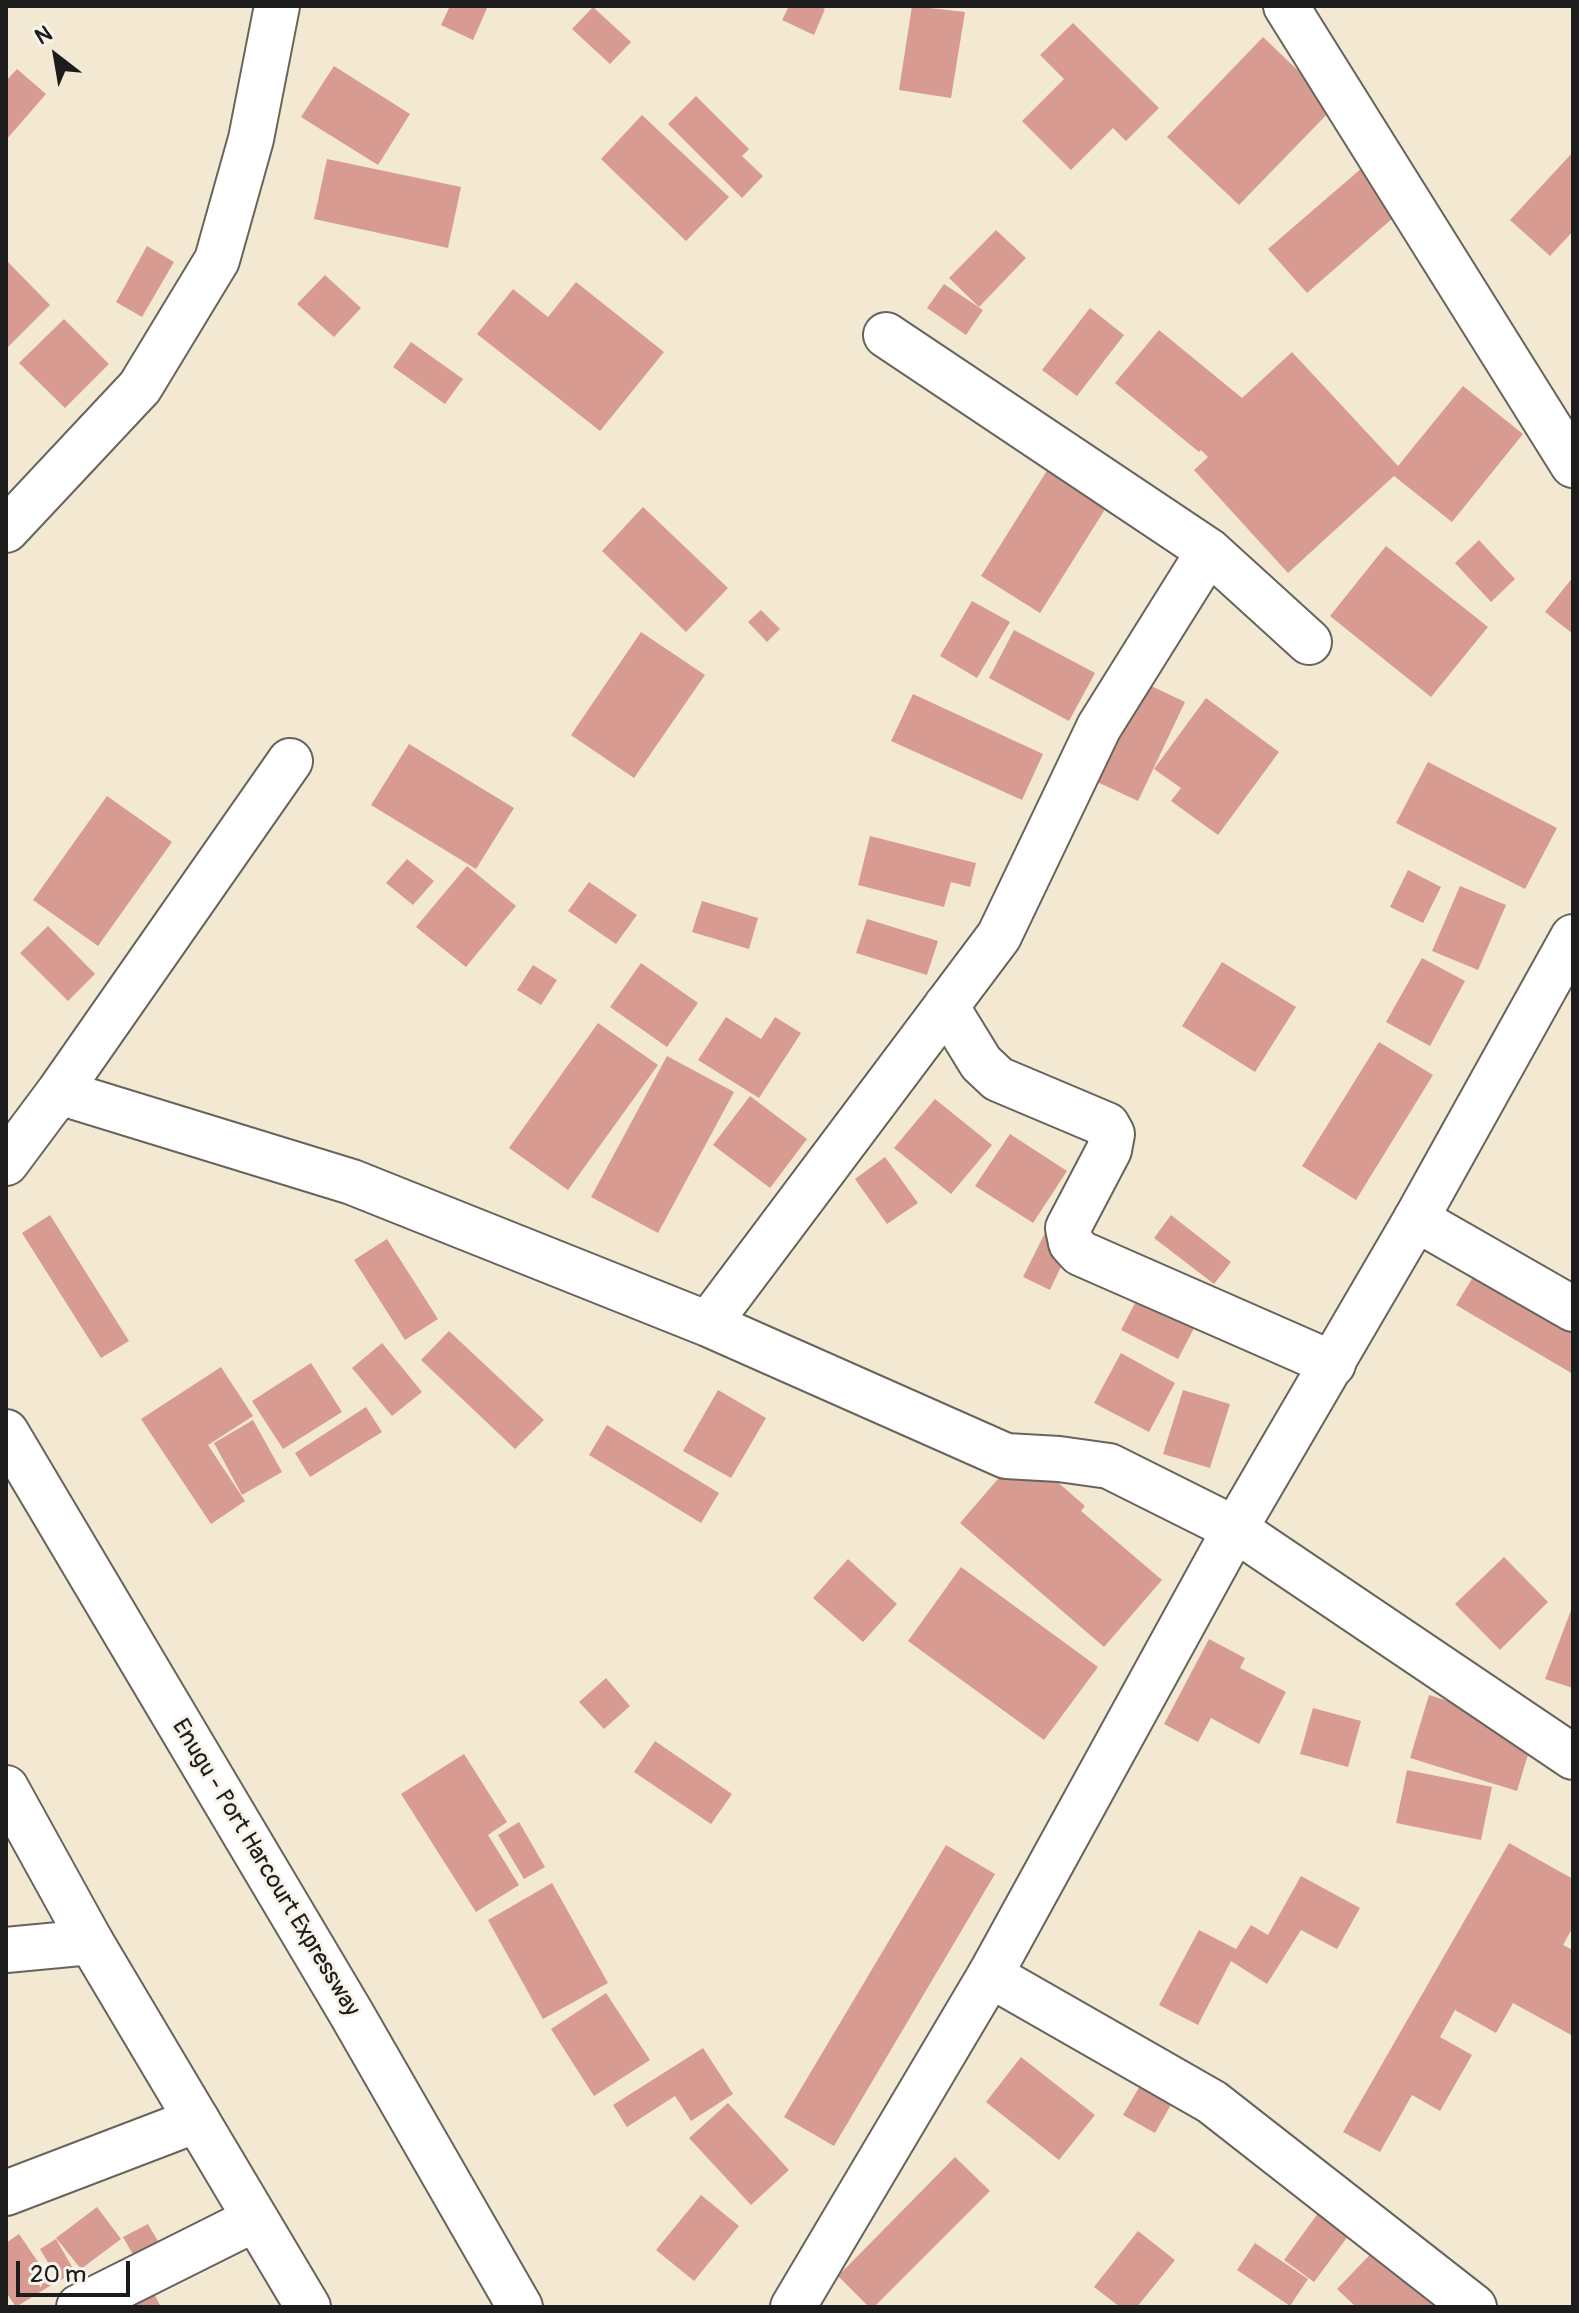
<!DOCTYPE html>
<style>
body{margin:0}
#map{position:relative;width:1579px;height:2313px;overflow:hidden;background:#f3e9d3;font-family:Pangolin,sans-serif}
canvas{display:block}
.frame{position:absolute;inset:0;border:8px solid #1c1c1c;pointer-events:none}
.north{position:absolute;left:16px;top:16px;width:80px;height:80px;-webkit-text-stroke:6px #f7f3e8;paint-order:stroke;rotate:329deg;font-size:22px;font-weight:700;line-height:32px;text-align:center;color:#1c1c1c}
.north::after{content:'';display:block;margin:auto;width:28px;height:36px;background:#1c1c1c;clip-path:polygon(50% 0,100% 100%,50% 72%,0 100%)}
.scale{position:absolute;left:16px;top:2261px;width:114px;height:36px;box-sizing:border-box;border:4px solid #1c1c1c;border-top:0;padding-left:10px;font-size:24px;line-height:28px;white-space:nowrap;color:#1c1c1c;-webkit-text-stroke:6px #f7f3e8;paint-order:stroke}
</style>
<div id="map">
<canvas width="1579" height="2313"></canvas>
<div class="frame"></div>
<div class="north">N</div>
<div class="scale">20 m</div>
</div>
<script>
const g = document.querySelector('canvas').getContext('2d');
g.lineJoin = 'round';
function fillPath(path, color) { g.fillStyle = color; g.fill(path, 'evenodd'); }
const shape = rows => new Path2D(rows.map(r => 'M' + r).join(''));
function trace(path, color, width, dash) { g.strokeStyle = color; g.lineWidth = width; g.lineCap = dash ? 'butt' : 'round'; g.setLineDash(dash || []); g.stroke(path); }
function drawText(font, color, halo, rows, align = 'center') {
  g.font = font + ' Pangolin,sans-serif'; g.lineWidth = 6; g.setLineDash([]); g.textBaseline = 'middle'; g.strokeStyle = halo; g.fillStyle = color; for (const [text, x, y, turn = 0] of rows) {
    g.save(); g.translate(x, y); g.rotate((+turn || 0) * Math.PI / 180); g.textAlign = isNaN(turn) ? turn : align; if (halo) g.strokeText(text, 0, 0); g.fillText(text, 0, 0); g.restore();
  }
}
fillPath(shape([
 [450,6,488,6,473,40,441,25],
 [789,6,817,6,825,9,814,35,782,20],
 [912,6,965,12,951,98,899,90],
 [593,7,631,42,610,64,572,29],
 [1073,23,1159,108,1126,141,1113,128,1071,170,1022,121,1064,79,1040,55],
 [1263,37,1335,106,1239,205,1167,137],
 [334,66,410,114,378,165,301,117],
 [17,69,46,94,6,140,6,81],
 [696,96,749,149,742,156,763,176,742,198,668,124],
 [642,115,729,197,686,241,601,159],
 [1573,152,1573,231,1550,256,1510,220],
 [327,159,461,187,448,248,314,219],
 [1363,167,1401,211,1307,293,1268,249],
 [996,230,1026,258,979,307,949,278],
 [147,246,174,262,142,317,116,302],
 [6,260,50,305,8,347,6,345],
 [325,275,361,308,334,337,297,304],
 [576,282,664,352,600,431,477,334,513,289,548,317],
 [944,284,983,310,966,335,927,308],
 [1090,308,1124,335,1077,396,1042,370],
 [64,319,109,364,65,408,19,363],
 [1159,330,1242,398,1292,352,1398,466,1463,386,1523,434,1452,522,1394,476,1288,573,1194,470,1208,457,1201,450,1199,452,1115,383],
 [411,342,463,379,445,404,393,367],
 [1063,445,1122,482,1040,613,981,576],
 [643,507,728,588,686,632,602,551],
 [1479,540,1515,579,1491,602,1455,563],
 [1386,546,1488,627,1431,697,1330,616],
 [1573,577,1573,634,1545,612],
 [972,601,1010,622,977,678,940,656],
 [761,610,780,629,767,642,748,622],
 [1014,630,1095,673,1069,721,989,678],
 [641,632,705,675,634,778,571,735],
 [1128,675,1185,702,1138,801,1080,774],
 [913,694,1043,754,1022,800,891,741],
 [1206,698,1279,752,1218,835,1171,801,1181,788,1154,769],
 [409,744,514,808,476,869,371,805],
 [1428,762,1557,828,1525,889,1396,823],
 [107,796,172,842,98,946,33,900],
 [870,836,976,863,970,887,951,882,944,907,858,885],
 [407,859,434,881,413,905,386,883],
 [467,866,516,906,466,967,416,927],
 [1408,870,1441,887,1423,923,1390,907],
 [589,882,637,915,616,944,568,911],
 [1460,886,1506,905,1478,970,1432,951],
 [702,901,758,918,749,949,692,932],
 [867,919,938,941,927,975,856,953],
 [48,926,95,974,68,1001,20,953],
 [1422,958,1465,981,1430,1046,1386,1022],
 [1222,962,1296,1007,1255,1072,1182,1026],
 [641,963,698,1003,667,1047,610,1007],
 [533,965,557,980,541,1005,517,990],
 [726,1017,761,1039,775,1017,801,1033,759,1098,698,1060],
 [598,1023,658,1065,568,1190,509,1148],
 [1379,1042,1433,1075,1356,1200,1302,1166],
 [667,1056,734,1092,658,1233,591,1197],
 [750,1096,807,1139,770,1188,713,1145],
 [935,1099,992,1145,951,1194,894,1148],
 [1010,1134,1067,1171,1033,1223,975,1186],
 [885,1157,918,1203,887,1224,855,1179],
 [50,1215,129,1341,101,1358,22,1233],
 [1171,1215,1231,1262,1214,1284,1154,1238],
 [1045,1233,1071,1245,1050,1290,1023,1277],
 [387,1239,438,1319,405,1340,354,1260],
 [1489,1251,1573,1301,1573,1374,1456,1305],
 [1147,1280,1204,1309,1178,1359,1121,1330],
 [449,1331,544,1420,515,1449,421,1360],
 [382,1343,422,1392,392,1416,352,1368],
 [1121,1353,1175,1383,1149,1432,1094,1403],
 [311,1363,342,1412,283,1449,252,1401],
 [221,1367,253,1416,208,1445,245,1501,211,1524,141,1419],
 [718,1390,766,1418,731,1478,683,1451],
 [1183,1390,1230,1404,1210,1468,1163,1454],
 [366,1407,382,1432,310,1477,295,1453],
 [253,1420,282,1472,242,1495,214,1443],
 [607,1425,719,1493,701,1523,589,1455],
 [1022,1451,1085,1506,1081,1511,1162,1580,1104,1647,960,1523],
 [1504,1557,1548,1602,1500,1650,1455,1604],
 [848,1559,897,1604,863,1642,813,1598],
 [961,1567,1098,1667,1044,1740,908,1641],
 [1573,1605,1573,1688,1545,1679],
 [1209,1639,1245,1658,1240,1668,1286,1692,1259,1744,1211,1718,1198,1742,1164,1724],
 [606,1678,630,1706,604,1729,579,1702],
 [1429,1695,1536,1728,1517,1791,1410,1758],
 [1313,1708,1361,1721,1348,1767,1300,1754],
 [655,1741,732,1794,711,1824,634,1772],
 [464,1754,507,1822,488,1835,519,1885,476,1912,401,1794],
 [1407,1770,1492,1787,1481,1840,1396,1823],
 [519,1822,545,1867,524,1879,498,1835],
 [1509,1843,1573,1879,1573,1927,1563,1945,1573,1950,1573,2036,1513,2003,1496,2033,1455,2010,1440,2037,1472,2055,1440,2111,1412,2095,1380,2152,1343,2132],
 [946,1845,995,1874,834,2146,784,2117],
 [1301,1876,1360,1908,1337,1949,1301,1930,1267,1984,1231,1961,1198,2025,1159,2005,1199,1930,1236,1949,1251,1925,1268,1935],
 [552,1883,608,1983,543,2019,488,1920],
 [606,1993,650,2060,594,2096,551,2029],
 [703,2048,733,2094,691,2121,675,2096,627,2127,613,2105],
 [1021,2057,1095,2115,1059,2160,986,2102],
 [1190,2071,1155,2133,1123,2115,1141,2084],
 [728,2103,789,2170,751,2205,689,2138],
 [955,2157,990,2191,874,2307,869,2307,838,2276],
 [701,2195,739,2226,694,2281,656,2250],
 [1324,2205,1354,2228,1314,2282,1284,2260],
 [97,2207,121,2239,81,2269,56,2238],
 [148,2224,176,2272,151,2286,123,2237],
 [1138,2231,1175,2260,1137,2307,1120,2307,1094,2287],
 [19,2234,53,2284,16,2307,6,2292,6,2243],
 [56,2239,75,2272,59,2281,40,2249],
 [1383,2241,1452,2307,1356,2307,1337,2289],
 [1255,2243,1308,2279,1290,2306,1237,2270],
 [151,2288,161,2307,116,2307]
]), '#d89b92');
const minor = shape([
 [1286,6,1573,465],
 [886,335,1209,551,1309,642],
 [6,530,140,387,217,260,251,139,277,6],
 [946,1006,981,1063,998,1079,1107,1125,1112,1134,1109,1150,1068,1228,1071,1243,1080,1253,1333,1364],
 [59,1092,352,1182,708,1324,1006,1456,1059,1459,1109,1466,1235,1529,1573,1757],
 [6,1163,59,1092,290,761],
 [1416,1219,1573,1309],
 [708,1324,999,936,1099,727,1209,551],
 [6,1950,91,1942],
 [990,1975,1212,2102,1474,2307],
 [6,2193,197,2120],
 [79,2307,255,2219]
]);
const major = shape([
 [793,2307,990,1975,1235,1529,1416,1219,1573,937]
]);
const highway = shape([
 [6,1432,351,2013,520,2307],
 [6,1788,91,1942,308,2307]
]);
trace(minor, '#67645c', 48);
trace(major, '#67645c', 48);
trace(highway, '#67645c', 48);
trace(minor, '#fff', 44);
trace(major, '#fff', 44);
trace(highway, '#fff', 44);
drawText('24px', '#1c1c1c', '#f7f3e8', [
 ["Enugu - Port Harcourt Expressway",265,1868,59]
]);
</script>
